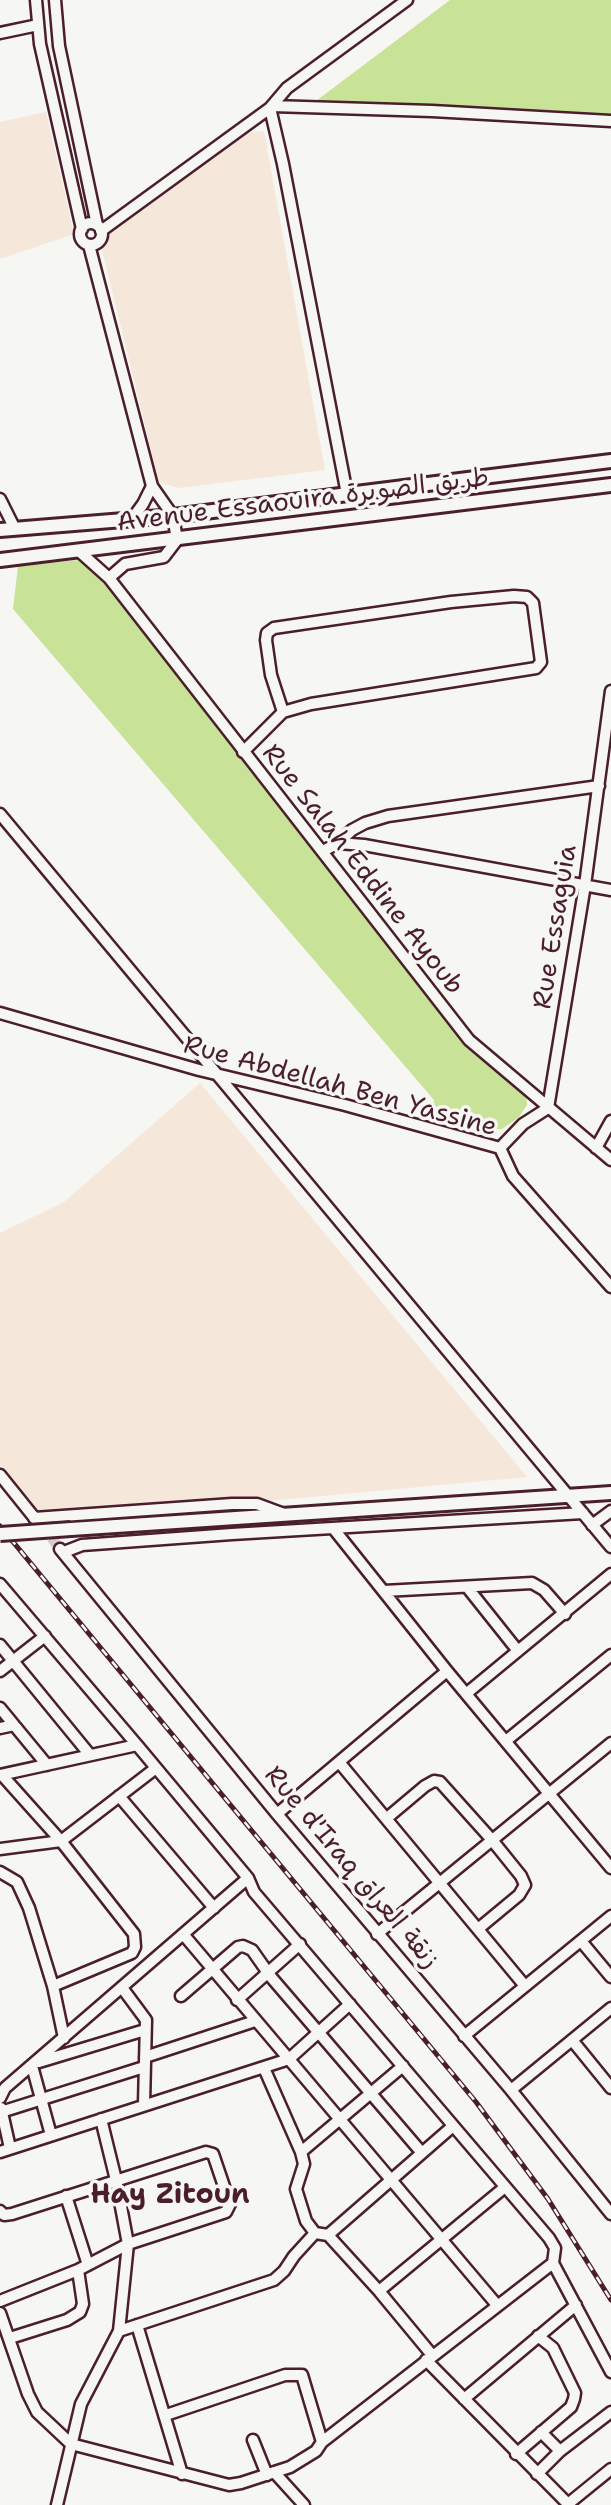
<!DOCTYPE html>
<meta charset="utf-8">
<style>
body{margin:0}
canvas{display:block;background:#f6f6f2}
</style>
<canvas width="611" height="2505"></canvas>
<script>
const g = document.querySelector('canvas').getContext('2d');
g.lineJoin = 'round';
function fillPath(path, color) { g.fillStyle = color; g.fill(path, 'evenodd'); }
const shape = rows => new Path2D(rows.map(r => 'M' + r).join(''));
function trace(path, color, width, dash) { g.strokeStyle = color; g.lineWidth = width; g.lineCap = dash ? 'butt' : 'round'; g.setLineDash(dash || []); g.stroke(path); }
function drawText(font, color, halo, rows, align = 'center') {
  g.font = font + ' "Shantell Sans","Playpen Sans Arabic",sans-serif'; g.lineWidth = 7; g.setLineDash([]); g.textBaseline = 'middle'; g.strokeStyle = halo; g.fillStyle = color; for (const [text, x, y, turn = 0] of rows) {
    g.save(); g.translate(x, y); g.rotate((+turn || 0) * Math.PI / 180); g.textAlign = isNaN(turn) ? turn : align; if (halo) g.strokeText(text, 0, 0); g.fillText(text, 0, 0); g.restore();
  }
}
fillPath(shape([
 [46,112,74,234,0,259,0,122],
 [264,131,325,470,179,488,159,482,101,246,109,230,241,133],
 [200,1083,527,1477,41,1522,0,1465,0,1233,64,1202]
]), '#f6e7db');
fillPath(shape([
 [450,0,611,0,611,118,312,104],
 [79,560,91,567,329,864,470,1046,526,1094,527,1105,519,1117,502,1129,488,1129,432,1112,434,1100,13,609,18,566]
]), '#c8e298');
trace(shape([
 [42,1526,60,1549]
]), '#d4cbca', 10, [10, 5]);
const minor = shape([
 [36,0,40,44,82,229],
 [55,0,59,46,97,225],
 [0,33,38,25],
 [272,106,432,111,611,121],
 [270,108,283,164,347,494],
 '80 234a11 11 0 1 1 22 0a11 11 0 1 1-22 0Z',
 [101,231,270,108,287,88,407,0],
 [89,245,152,486,173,516,177,540,164,557,125,564,109,578],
 [0,499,15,529],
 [132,519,143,504,152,486],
 [80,552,109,578,469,1040,611,1160],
 [243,752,283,712,311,704,536,668,541,662,533,603,527,597,514,596,451,602,274,628,267,633,266,640,271,675,283,712],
 [0,814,611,1547],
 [338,843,352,830,365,823,388,816,599,786],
 [323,851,338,843,364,845,611,890],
 [0,1013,199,1070,345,1105,500,1148],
 [500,1148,523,1124,548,1108,585,885,611,691],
 [500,1148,513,1176,611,1287],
 [596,1148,611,1121],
 [0,1475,37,1521],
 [34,1518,232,1504,257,1504,284,1514],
 [592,1525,611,1511],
 [333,1528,447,1671,611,1868],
 [60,1549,277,1814,511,2090,611,2214],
 [64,1552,82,1545,232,1534,583,1513],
 [0,1584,137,1745],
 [467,1587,518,1651],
 [384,1591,532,1583,544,1590,565,1614],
 [0,1645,90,1755],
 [0,1671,45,1636],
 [467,1693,611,1574],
 [0,1708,47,1765],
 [0,1728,14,1725],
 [507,1740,611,1655],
 [339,1762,525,1986],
 [0,1775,137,1745,248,1878,254,1892,549,2238,555,2248,553,2263,611,2372],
 [2,1775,61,1841,134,1934,135,1947,132,1953,53,1986],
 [119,1796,214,1908],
 [277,1814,447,1671],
 [387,1818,425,1786,434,1781,440,1782,492,1840,521,1876,525,1885,519,1895,478,1929],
 [0,1849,61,1841,156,1768],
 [0,1872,17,1882,29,1908,53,1986,64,2038],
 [183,1934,497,2305],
 [377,1934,611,1743],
 [581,1941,611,1977],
 [123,1989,146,2020,144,2104],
 [181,1996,238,1947,243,1946,252,1950,271,1977,422,2153],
 [237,2000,300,1944],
 [464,2036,611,1916],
 [572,2040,611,2088],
 [145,2057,255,2021],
 [39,2062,145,2030],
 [32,2066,51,2135],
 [264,2068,301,2152,304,2164,296,2189,306,2221,315,2233,328,2235,379,2291,432,2355],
 [511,2090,611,2008],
 [0,2098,5,2088,248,1878],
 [1,2108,10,2148],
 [1,2112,144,2067],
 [0,2152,289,2059,350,2004],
 [301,2152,403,2066],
 [66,2196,88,2265],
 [0,2211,4,2215,12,2214,206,2152,213,2154,230,2204,226,2212,128,2244,78,2270,0,2301],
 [328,2235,453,2126],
 [379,2291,505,2187],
 [0,2313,28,2394,37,2412,71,2444,229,2485,241,2483,290,2467,316,2451,322,2442,553,2263],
 [137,2325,182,2474],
 [119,2331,274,2280,284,2271,294,2256,315,2233],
 [10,2338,67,2320,80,2312,83,2304,78,2270],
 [426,2360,569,2505],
 [464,2399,576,2305],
 [166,2415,285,2375,302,2375,322,2442],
 [541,2432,560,2451],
 [253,2440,267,2475],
 [516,2454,571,2407,574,2399,575,2393,553,2348,538,2336],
 [274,2472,304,2505],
 [537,2474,560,2451,611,2412],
 [568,2504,611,2469],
 [57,2505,81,2404,119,2331,128,2244,116,2180,101,2119]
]);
const major = shape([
 [0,530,173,516,611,461],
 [0,560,611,485],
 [71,1529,611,1493]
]);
trace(minor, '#4a1f2b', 15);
trace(major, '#4a1f2b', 18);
trace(minor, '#f6f6f2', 10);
trace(major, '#f6f6f2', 12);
const rail = shape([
 [0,1526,476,2102,548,2199,611,2300]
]);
trace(rail, '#4a1f2b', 5);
trace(rail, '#f6f6f2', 2.5, [8]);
const majorBridge = shape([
 [0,1534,71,1529]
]);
trace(majorBridge, '#4a1f2b', 18, []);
trace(majorBridge, '#f6f6f2', 12);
drawText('26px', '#4a1f2b', '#f6f6f2', [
 ["Avenue Essaouira طريق الصويرة",303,501,-7],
 ["Rue Salah Eddine Ayoub",362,870,52],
 ["Rue Essaguia",556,927,-81],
 ["Rue Abdellah Ben Yassine",340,1087,15],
 ["Rue d'Iraq زنقة العراق",351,1868,50]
]);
drawText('bold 28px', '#4a1f2b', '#f6f6f2', [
 ["Hay Zitoun",170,2196]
]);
</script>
